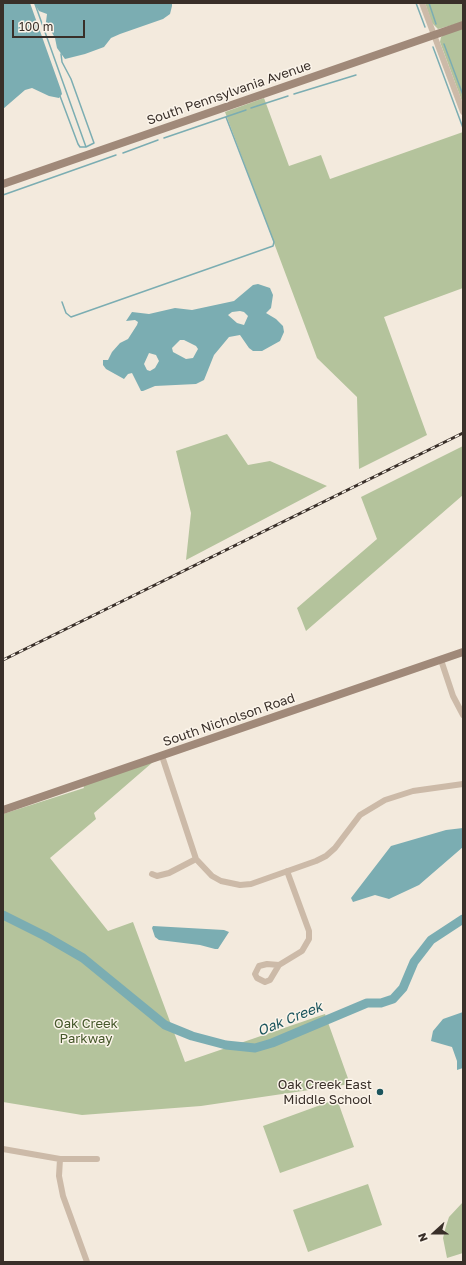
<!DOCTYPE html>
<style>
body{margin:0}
#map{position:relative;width:466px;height:1265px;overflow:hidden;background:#f3eadd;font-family:"Golos Text",sans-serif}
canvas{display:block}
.frame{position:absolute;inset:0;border:4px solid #392f29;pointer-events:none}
.north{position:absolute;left:414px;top:1213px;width:40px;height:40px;-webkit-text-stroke:3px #fbf4ea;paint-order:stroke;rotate:249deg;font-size:11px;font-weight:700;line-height:16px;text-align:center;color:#392f29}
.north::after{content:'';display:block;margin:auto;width:14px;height:18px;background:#392f29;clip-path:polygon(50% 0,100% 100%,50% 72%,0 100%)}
.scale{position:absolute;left:12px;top:20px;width:73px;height:18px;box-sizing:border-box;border:2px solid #392f29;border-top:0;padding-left:5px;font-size:12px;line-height:14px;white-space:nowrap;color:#392f29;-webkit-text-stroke:3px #fbf4ea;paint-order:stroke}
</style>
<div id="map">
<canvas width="466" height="1265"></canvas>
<div class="frame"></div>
<div class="north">N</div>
<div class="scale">100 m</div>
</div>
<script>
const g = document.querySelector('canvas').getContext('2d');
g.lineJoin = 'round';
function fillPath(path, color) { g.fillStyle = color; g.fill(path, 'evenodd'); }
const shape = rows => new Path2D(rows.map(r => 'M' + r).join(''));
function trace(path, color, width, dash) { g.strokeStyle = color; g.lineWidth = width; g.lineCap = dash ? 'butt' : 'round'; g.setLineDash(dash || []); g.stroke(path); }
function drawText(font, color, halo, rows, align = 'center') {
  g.font = font + ' "Golos Text",sans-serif'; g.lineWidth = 3; g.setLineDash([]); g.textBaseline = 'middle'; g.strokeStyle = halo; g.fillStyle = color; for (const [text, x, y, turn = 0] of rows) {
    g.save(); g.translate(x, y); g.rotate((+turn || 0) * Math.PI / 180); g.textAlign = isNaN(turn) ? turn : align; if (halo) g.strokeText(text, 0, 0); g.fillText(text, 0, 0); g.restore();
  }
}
fillPath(shape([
 [425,3,462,3,463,22,438,29,432,23],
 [463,28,463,104,440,42,441,37,444,35],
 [264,98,289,166,321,155,330,179,463,132,463,288,384,317,427,435,359,469,357,397,317,358,225,112],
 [227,434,248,465,270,461,327,486,186,560,191,513,176,451],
 [463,446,463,495,306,631,297,608,377,539,361,497],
 [153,762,94,813,96,819,50,858,108,931,133,922,185,1062,325,1014,350,1084,201,1106,82,1115,3,1102,3,814,84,788,82,782],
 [337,1099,354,1147,280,1173,263,1126],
 [368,1184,382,1225,308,1252,293,1210],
 [463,1202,463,1253,447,1258,443,1238,446,1226,449,1217]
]), '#b4c39c');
fillPath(shape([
 [3,3,30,3,61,90,62,94,59,98,49,96,32,88,25,90,3,109],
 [34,3,172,3,172,6,170,14,163,19,120,34,111,38,104,47,85,54,65,59,57,48,55,38,46,22,47,14,39,11],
 [258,284,270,288,273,295,271,308,266,313,276,319,283,326,284,332,280,341,262,351,253,351,249,348,240,335,229,337,214,355,204,380,196,384,155,386,143,391,141,391,132,373,128,374,124,379,106,369,103,365,103,360,108,360,112,352,120,343,128,339,137,325,138,322,135,320,126,321,132,312,149,314,175,308,192,310,234,301,253,285],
 [240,311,244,312,248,316,244,325,237,323,228,315,232,312],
 [180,340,184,340,196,346,198,349,193,358,186,359,173,352,172,348],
 [149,353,156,355,159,361,155,368,150,371,147,370,144,364],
 [463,828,463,847,419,885,389,899,375,895,353,902,351,898,391,846,446,830],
 [153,926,224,930,229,932,218,949,215,949,200,945,159,940,155,937,152,928],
 [463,1012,463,1068,457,1070,457,1061,452,1047,431,1041,433,1031,443,1019]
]), '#7badb2');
trace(shape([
 [416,3,425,27],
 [429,3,436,24],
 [35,4,86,147],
 [444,44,463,95],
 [433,47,463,128],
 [294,94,356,75],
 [60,96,78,144,80,147,86,147,94,143,71,79,62,62,61,54],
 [251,108,288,96],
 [164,138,246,110],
 [123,153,158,140],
 [3,195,116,155],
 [62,302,66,313,71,317,273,246,274,242,226,117]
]), '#7badb2', 1.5);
trace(shape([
 [3,915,45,936,83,958,165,1025,192,1036,226,1045,255,1048,272,1043,367,1003,381,1003,393,999,403,988,414,962,431,940,463,919]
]), '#7badb2', 9);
trace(shape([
 [422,3,463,112],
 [441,660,453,696,463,715],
 [162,756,196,859,212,876,221,881,240,885,251,884,316,861,326,856,335,848,360,815,385,800,413,791,463,784],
 [152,874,157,876,169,873,196,859],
 [279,965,267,964,259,966,255,974,257,978,265,982,270,980,279,965,302,951,309,939,309,931,287,871],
 [3,1149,60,1159,97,1159],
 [60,1159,59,1176,63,1196,87,1262]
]), '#ccbaa8', 6);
trace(shape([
 [3,184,463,25],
 [3,810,463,652]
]), '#a08979', 8);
const rail = shape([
 [3,660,463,433]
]);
trace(rail, '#392f29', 3);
trace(rail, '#fbf4ea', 1.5, [4.5]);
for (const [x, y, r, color] of [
 [380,1092,4,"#1c555d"]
]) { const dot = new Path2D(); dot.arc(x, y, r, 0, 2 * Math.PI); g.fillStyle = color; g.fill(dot); trace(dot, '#fbf4ea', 1.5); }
drawText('13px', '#392f29', '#fbf4ea', [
 ["South Pennsylvania Avenue",229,93,-19],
 ["South Nicholson Road",229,720,-19]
]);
drawText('13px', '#46582b', '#fbf4ea', [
 ["Oak Creek",86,1024],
 ["Parkway",86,1039]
]);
drawText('13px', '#392f29', '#fbf4ea', [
 ["Oak Creek East",372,1085],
 ["Middle School",372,1100]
], 'right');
drawText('italic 14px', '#1c555d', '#fbf4ea', [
 ["Oak Creek",290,1019,-22]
]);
</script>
